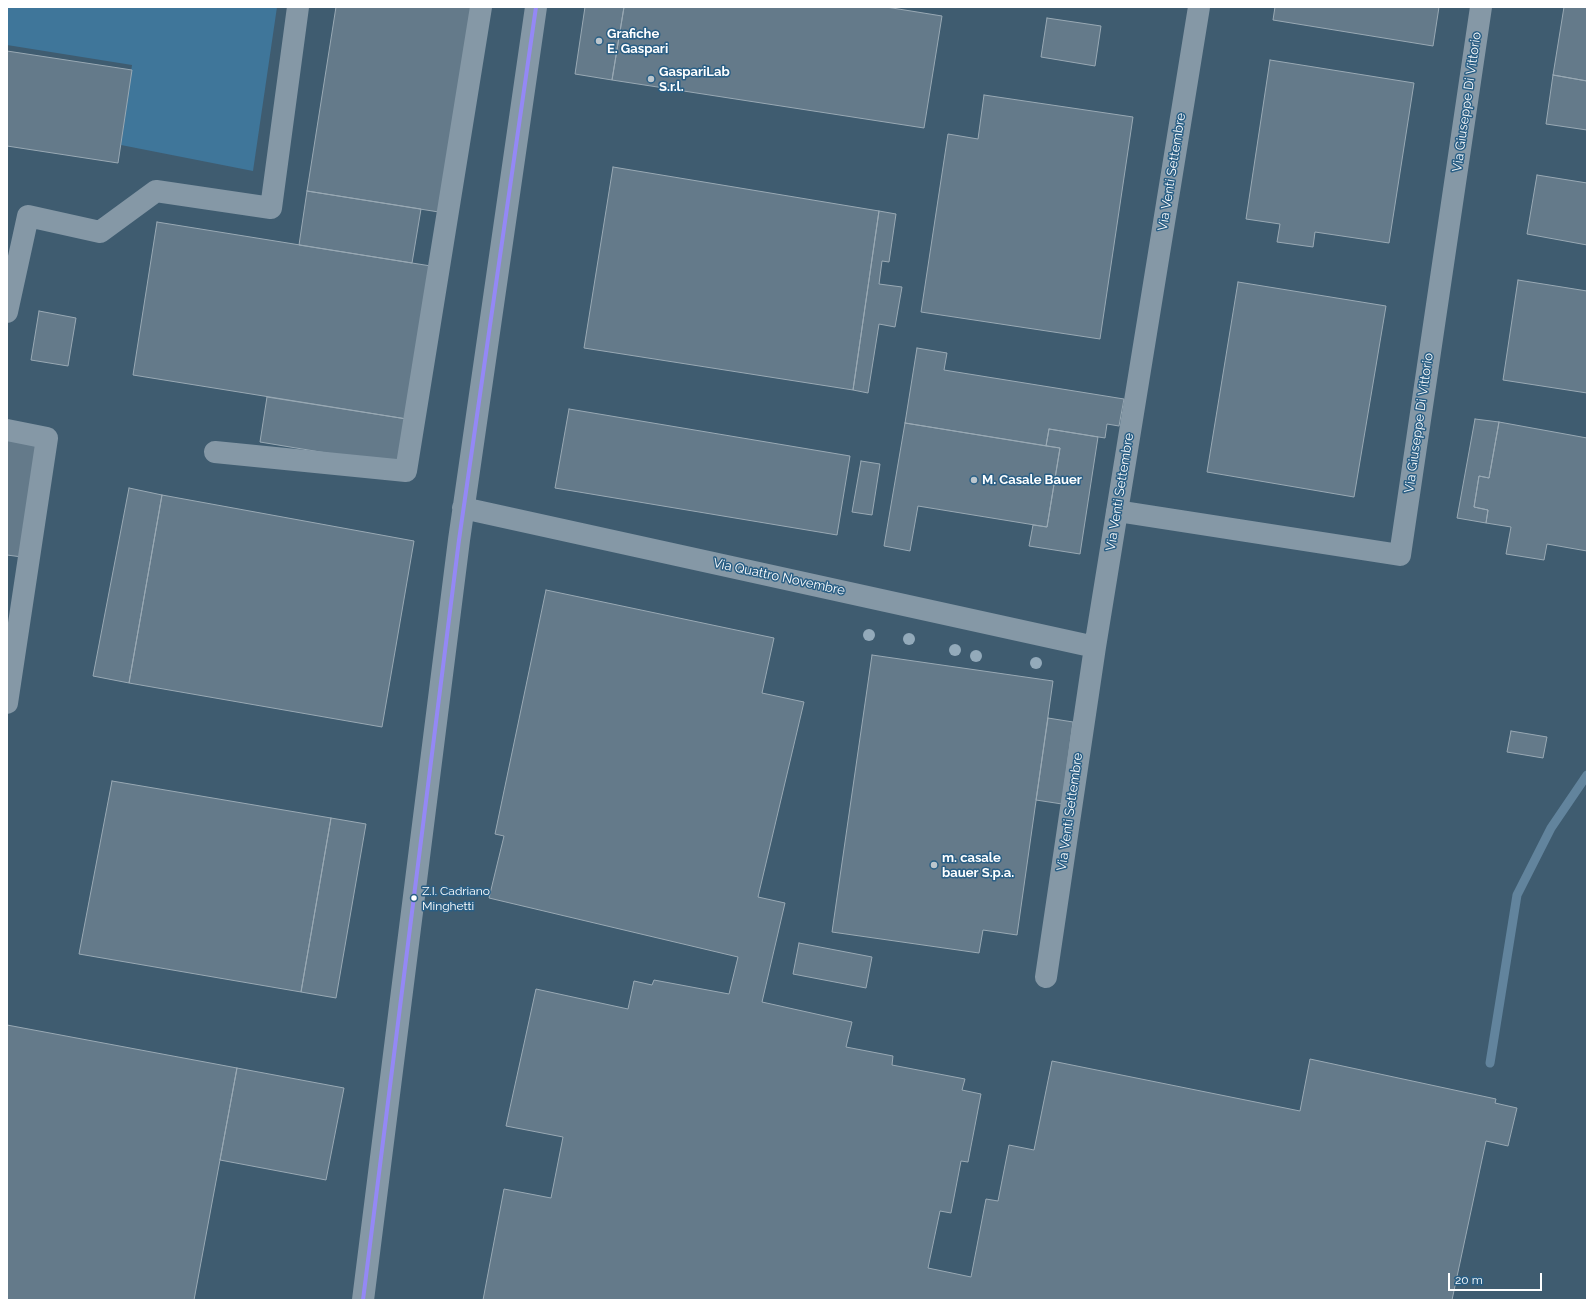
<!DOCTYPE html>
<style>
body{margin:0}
#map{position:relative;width:1594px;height:1307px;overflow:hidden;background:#3f5c70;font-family:Raleway,sans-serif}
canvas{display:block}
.frame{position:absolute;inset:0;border:8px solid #fff;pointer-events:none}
.scale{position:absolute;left:1448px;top:1273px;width:94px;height:18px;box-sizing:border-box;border:2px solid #fff;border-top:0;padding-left:5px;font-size:12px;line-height:14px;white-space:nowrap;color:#fff;-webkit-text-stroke:3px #2a5f85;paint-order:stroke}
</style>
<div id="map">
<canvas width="1594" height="1307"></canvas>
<div class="frame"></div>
<div class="scale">20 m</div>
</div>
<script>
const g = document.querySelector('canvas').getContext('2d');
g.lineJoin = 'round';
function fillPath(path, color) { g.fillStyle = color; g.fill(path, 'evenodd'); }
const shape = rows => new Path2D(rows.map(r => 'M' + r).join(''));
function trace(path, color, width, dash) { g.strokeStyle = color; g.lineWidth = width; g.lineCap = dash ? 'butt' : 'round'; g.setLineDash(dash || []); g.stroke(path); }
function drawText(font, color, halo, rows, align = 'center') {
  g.font = font + ' Raleway,sans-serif'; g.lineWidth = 3; g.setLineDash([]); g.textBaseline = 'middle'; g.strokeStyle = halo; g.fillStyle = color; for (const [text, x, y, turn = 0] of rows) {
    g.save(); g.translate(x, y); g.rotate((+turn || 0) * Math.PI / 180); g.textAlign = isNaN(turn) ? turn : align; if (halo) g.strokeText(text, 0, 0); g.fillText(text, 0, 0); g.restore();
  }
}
fillPath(shape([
 [7,7,277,7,253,171,121,145,132,65,7,45]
]), '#3f769a');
trace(shape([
 [1490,1063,1517,895,1551,828,1587,775]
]), '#62849d', 9);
const building = shape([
 [336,7,478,7,445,213,307,191,336,7],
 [585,7,624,7,612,80,575,74,585,7],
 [624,7,886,7,942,16,924,128,612,80,624,7],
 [1275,7,1439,7,1433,46,1273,20,1275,7],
 [1564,7,1587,7,1587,81,1553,75,1564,7],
 [1047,18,1101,26,1095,66,1041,57,1047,18],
 [7,51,132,70,118,163,7,146,7,51],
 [1270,60,1414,83,1389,243,1315,232,1313,247,1277,242,1280,224,1246,219,1270,60],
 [1553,75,1587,81,1587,130,1546,124,1553,75],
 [984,95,1133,117,1100,339,921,312,948,134,978,139,984,95],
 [613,167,879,211,853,390,584,348,613,167],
 [1537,175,1587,183,1587,245,1527,234,1537,175],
 [307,191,421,209,412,263,299,245,307,191],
 [879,211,896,214,889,262,882,261,879,284,902,287,895,327,879,324,868,393,853,390,879,211],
 [157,222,437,267,413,420,133,375,157,222],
 [1518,280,1587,291,1587,393,1503,380,1518,280],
 [1238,282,1386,306,1354,497,1207,472,1238,282],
 [39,311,76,318,68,366,31,360,39,311],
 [917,348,947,353,944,370,1124,399,1119,426,1107,424,1105,438,1049,429,1046,446,905,423,917,348],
 [267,397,413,420,405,466,260,442,267,397],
 [569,409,850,456,837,535,555,488,569,409],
 [1475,419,1499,422,1489,478,1479,476,1474,507,1488,510,1486,523,1457,518,1475,419],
 [1499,422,1587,438,1587,551,1547,544,1544,560,1506,554,1511,527,1486,523,1488,510,1474,507,1479,476,1489,478,1499,422],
 [905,423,1060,448,1047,527,918,506,910,551,884,546,905,423],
 [1049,429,1098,437,1080,554,1029,546,1033,525,1047,527,1060,448,1046,446,1049,429],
 [7,435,39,439,22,557,7,555,7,435],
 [861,461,880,464,872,515,852,512,861,461],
 [129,488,162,495,129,683,93,676,129,488],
 [162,495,414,541,382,727,129,683,162,495],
 [546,590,774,638,762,693,804,702,758,897,785,903,762,1002,852,1022,846,1047,893,1056,892,1065,965,1079,962,1090,981,1094,968,1162,961,1161,951,1213,940,1211,928,1268,971,1277,986,1199,998,1201,1009,1145,1034,1150,1052,1061,1300,1111,1310,1059,1496,1099,1495,1103,1517,1108,1508,1146,1486,1141,1452,1300,483,1300,504,1189,551,1198,563,1137,506,1126,536,989,628,1009,634,981,652,985,654,980,729,994,738,957,489,898,504,836,495,834,546,590],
 [872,655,1053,681,1017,935,983,930,979,953,832,932,872,655],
 [1048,718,1073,722,1062,804,1036,800,1048,718],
 [1511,731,1547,737,1543,758,1507,752,1511,731],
 [112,781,331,818,301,992,79,954,112,781],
 [331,818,366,824,336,998,301,992,331,818],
 [799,943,872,957,866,988,793,974,799,943],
 [7,1025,237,1068,194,1300,7,1300,7,1025],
 [237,1068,344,1088,326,1180,220,1160,237,1068]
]);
fillPath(building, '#647a8a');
trace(building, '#99a9b4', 1);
trace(shape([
 [7,312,28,216,100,232,156,191,271,208,298,7],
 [7,430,47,438,7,703],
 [215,452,406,471,481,7],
 [463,508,1095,647],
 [1117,511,1400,555,1481,7],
 [1046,977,1095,647,1199,7],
 [363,1300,459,540,536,7]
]), '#8598a6', 22);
trace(shape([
 [363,1300,459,540,536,7]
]), '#9488f6', 4);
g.fillStyle = '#93aaba';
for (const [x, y] of [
 [869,635],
 [909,639],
 [955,650],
 [976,656],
 [1036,663]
]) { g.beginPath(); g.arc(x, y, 6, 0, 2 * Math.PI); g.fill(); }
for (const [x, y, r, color] of [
 [599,41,4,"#bcc6cd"],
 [651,79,4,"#bcc6cd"],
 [974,480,4,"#bcc6cd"],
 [934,865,4,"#bcc6cd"],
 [414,898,3.5,"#fff"]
]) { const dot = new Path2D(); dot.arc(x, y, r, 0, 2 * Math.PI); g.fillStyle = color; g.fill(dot); trace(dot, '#2a5f85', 1.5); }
drawText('12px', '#fff', '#2a5f85', [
 ["Z.I. Cadriano",422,891],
 ["Minghetti",422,906]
], 'left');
drawText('bold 13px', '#fff', '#2a5f85', [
 ["Grafiche",607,34],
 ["E. Gaspari",607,49],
 ["GaspariLab",659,72],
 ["S.r.l.",659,87],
 ["M. Casale Bauer",982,480],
 ["m. casale",942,858],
 ["bauer S.p.a.",942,873]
], 'left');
drawText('13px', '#fff', '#2a5f85', [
 ["Via Giuseppe Di Vittorio",1467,102,-82],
 ["Via Venti Settembre",1172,172,-81],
 ["Via Giuseppe Di Vittorio",1419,423,-82],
 ["Via Venti Settembre",1120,492,-81],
 ["Via Quattro Novembre",779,577,12],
 ["Via Venti Settembre",1070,812,-82]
]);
</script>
